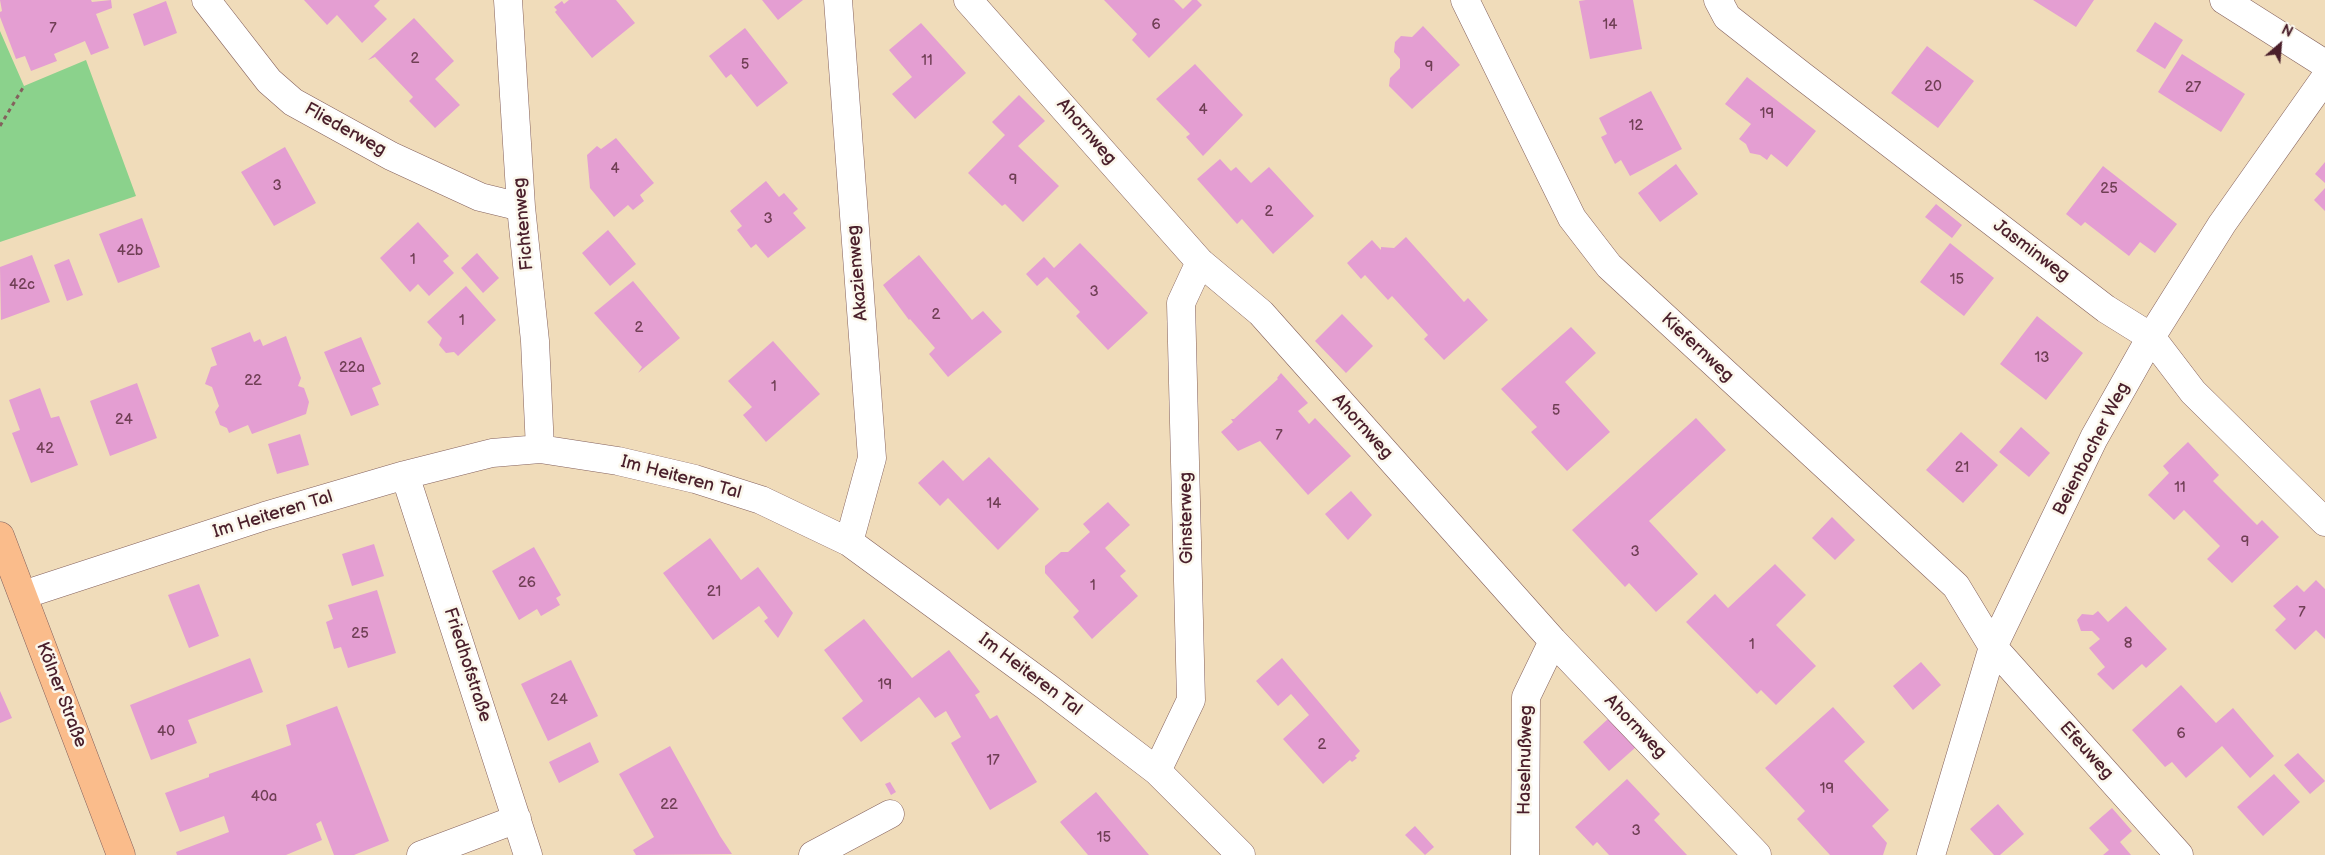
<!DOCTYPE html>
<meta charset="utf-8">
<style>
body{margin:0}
#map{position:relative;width:2325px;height:855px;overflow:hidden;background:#f0dcba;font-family:"Balsamiq Sans",sans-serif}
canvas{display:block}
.north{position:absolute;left:2255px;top:20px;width:50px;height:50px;-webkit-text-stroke:4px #fbf7ec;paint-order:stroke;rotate:27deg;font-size:14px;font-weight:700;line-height:20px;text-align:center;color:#4a1f2b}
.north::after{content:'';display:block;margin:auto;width:18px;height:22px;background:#4a1f2b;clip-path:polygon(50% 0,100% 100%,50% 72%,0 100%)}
</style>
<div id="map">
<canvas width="2325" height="855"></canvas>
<div class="north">N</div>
</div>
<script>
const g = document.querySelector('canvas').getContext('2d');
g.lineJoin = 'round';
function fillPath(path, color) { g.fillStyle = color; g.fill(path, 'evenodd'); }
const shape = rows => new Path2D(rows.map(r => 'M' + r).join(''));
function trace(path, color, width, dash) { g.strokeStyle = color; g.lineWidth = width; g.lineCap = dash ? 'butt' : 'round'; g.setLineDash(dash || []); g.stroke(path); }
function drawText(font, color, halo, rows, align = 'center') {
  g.font = font + ' "Balsamiq Sans",sans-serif'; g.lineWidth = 5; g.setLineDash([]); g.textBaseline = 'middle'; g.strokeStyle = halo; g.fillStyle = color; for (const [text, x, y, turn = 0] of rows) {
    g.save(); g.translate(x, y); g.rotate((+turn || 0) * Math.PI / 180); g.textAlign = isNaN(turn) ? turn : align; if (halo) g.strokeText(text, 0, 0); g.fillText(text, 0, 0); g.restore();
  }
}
fillPath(shape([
 [0,31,24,86,86,60,136,196,0,242]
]), '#8bd28c');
fillPath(shape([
 [0,0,91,0,92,2,111,0,112,8,96,14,109,48,91,55,85,41,54,54,57,61,31,71,25,56,16,59,0,17,0,12,2,11],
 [304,0,380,0,374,6,387,19,362,43,337,15,327,25],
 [569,0,616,0,635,23,592,58,555,12,557,10,554,7,562,1,564,4],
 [762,0,803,0,778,20],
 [1104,0,1174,0,1183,9,1192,0,1197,0,1202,5,1149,58,1132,40,1137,34],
 [1586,0,1633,0,1642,49,1590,59,1579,1],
 [2033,0,2094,0,2076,27],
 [166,1,177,33,144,46,133,14],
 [414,18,454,61,435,79,460,105,435,128,409,101,413,97,375,57,368,60],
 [2155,22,2183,40,2165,69,2136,51],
 [921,23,966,73,915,119,892,94,912,77,889,50],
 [1423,26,1460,65,1412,109,1389,86,1390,78,1400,68,1400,59,1394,52,1395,42,1401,36,1412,37],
 [745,28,788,83,757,107,731,74,726,78,709,56],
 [1927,46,1974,81,1938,128,1891,93],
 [2182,54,2245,94,2221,132,2158,92],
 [1195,64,1243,115,1203,156,1186,137,1190,134,1156,99],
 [1747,77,1816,131,1787,167,1771,154,1767,160,1760,155,1750,153,1746,144,1739,139,1751,124,1725,104],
 [1651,91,1682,149,1630,176,1621,160,1615,164,1601,137,1607,134,1599,118],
 [1019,95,1045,121,1018,146,1059,186,1023,222,1005,204,1002,206,968,173,1005,135,992,122],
 [616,138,654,183,640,195,644,201,633,210,628,205,614,217,590,188,587,155,597,146,601,149],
 [285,147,316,203,274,226,241,172],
 [1220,159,1231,171,1236,167,1251,183,1269,167,1314,216,1273,254,1242,219,1237,224,1197,179],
 [2325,162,2325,183,2315,174],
 [1676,164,1698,194,1660,222,1638,193],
 [2103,166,2177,224,2155,253,2140,242,2129,256,2085,222,2081,226,2066,214],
 [766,181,779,197,784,193,798,209,793,213,806,228,768,258,756,244,751,248,737,230,742,226,730,211],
 [2325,188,2325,211,2314,200],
 [1936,204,1962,225,1952,238,1925,217],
 [142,218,160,267,118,283,99,234],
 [418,222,449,256,443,261,454,273,429,296,418,284,410,292,380,258],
 [608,230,636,264,610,286,582,253],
 [1406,237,1464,302,1468,298,1488,320,1444,360,1424,339,1428,335,1392,296,1388,300,1365,275,1361,279,1347,263,1372,240,1381,250,1381,247,1394,248],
 [1080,243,1148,313,1108,350,1076,316,1080,312,1047,277,1037,286,1026,274,1044,257,1054,268],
 [1950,243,1994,278,1964,316,1920,282],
 [477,253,499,278,483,293,461,268],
 [32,255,50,302,1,320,0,267],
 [919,255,972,320,983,311,1002,332,948,377,929,354,935,348,910,319,909,320,883,285],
 [69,259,83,295,67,301,54,265],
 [633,281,680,338,638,373,642,367,594,313],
 [466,286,496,320,458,356,454,352,446,353,439,345,442,338,427,322],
 [1342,314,1373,346,1346,373,1315,341],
 [2037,316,2083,353,2046,400,2000,364],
 [1571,327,1596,353,1565,382,1610,432,1567,471,1531,432,1537,427,1501,389],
 [250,332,254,342,260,339,263,346,286,336,301,378,298,386,304,388,309,402,306,414,252,434,248,425,229,433,227,428,220,425,215,412,219,406,212,387,205,384,211,367,217,365,211,348],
 [361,337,381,384,372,388,379,405,351,416,324,352],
 [773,341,820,394,766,442,743,415,752,407,728,381],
 [1281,373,1308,403,1298,411,1309,424,1315,418,1351,456,1308,495,1260,441,1238,451,1221,432,1233,422,1231,419,1234,419,1278,379,1277,378],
 [137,383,157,438,110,456,90,401],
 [40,388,51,418,59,416,78,465,31,483,12,433,20,430,9,400],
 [1696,418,1726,450,1649,521,1698,574,1656,612,1629,583,1625,587,1572,530],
 [2021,427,2050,453,2029,477,1999,452],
 [1961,432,1998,465,1963,503,1926,470],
 [300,434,309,465,277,474,268,444],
 [2188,442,2219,475,2213,481,2257,525,2262,520,2279,537,2232,583,2207,559,2220,546,2184,510,2174,520,2148,495,2169,473,2163,466],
 [989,457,1039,509,998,550,948,498,940,506,918,483,943,460,963,481],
 [1351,491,1372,515,1348,540,1325,514],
 [1108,502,1130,525,1105,548,1126,571,1120,576,1138,596,1092,639,1073,617,1079,611,1045,573,1045,566,1061,552,1068,552,1090,532,1083,524],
 [1832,517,1855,540,1835,560,1812,538],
 [710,538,741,580,758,567,793,613,778,638,764,621,768,618,759,606,713,640,663,573],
 [374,544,384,576,352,586,342,554],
 [534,547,561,595,556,598,560,605,541,616,537,609,519,620,492,571],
 [1775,564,1806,595,1776,625,1816,666,1776,705,1761,690,1757,694,1686,622,1715,594,1728,608],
 [2316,580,2325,589,2325,639,2316,630,2295,650,2275,630,2286,619,2273,606,2297,585,2304,592],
 [199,584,219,636,189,648,168,595],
 [377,590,396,653,348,668,341,647,334,649,326,622,333,619,328,605],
 [2126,606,2167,649,2146,668,2142,664,2113,690,2097,674,2105,667,2089,648,2100,639,2092,631,2081,631,2077,620,2082,614,2093,615,2098,611,2108,622],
 [864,619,912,678,949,650,980,692,975,695,990,719,997,715,1037,782,990,810,951,743,961,737,946,711,935,718,919,697,861,742,842,718,863,701,824,650],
 [250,658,263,692,188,720,197,743,151,760,130,705],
 [1282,658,1360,751,1355,756,1357,758,1352,762,1350,760,1323,784,1283,739,1309,715,1291,694,1278,706,1256,681],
 [571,660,598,716,548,741,521,684],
 [1921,662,1941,685,1913,710,1893,686],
 [2181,685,2216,723,2233,708,2274,756,2250,778,2222,746,2186,778,2172,762,2165,767,2132,730],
 [0,691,12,718,0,723],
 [337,706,389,841,354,855,334,855,321,821,316,824,322,840,286,855,177,855,176,852,229,832,224,816,180,832,165,793,209,777,209,774,291,745,286,725],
 [1833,707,1865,742,1844,761,1889,810,1872,826,1887,843,1883,855,1830,855,1797,819,1805,811,1765,768],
 [1609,718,1636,747,1609,771,1583,742],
 [590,742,599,762,559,783,549,762],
 [670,746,720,836,732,854,636,855,633,850,654,837,619,774],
 [2298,753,2325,781,2310,794,2284,765],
 [2274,774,2300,802,2263,836,2237,807],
 [1627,779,1660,814,1654,820,1687,855,1609,855,1597,842,1593,846,1575,827],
 [890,782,896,792,891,795,885,784],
 [1096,792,1149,855,1088,855,1060,822],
 [1998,804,2024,834,2000,855,1994,855,1970,829],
 [2112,808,2132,831,2120,842,2131,855,2103,855,2109,850,2089,828],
 [1415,826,1434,847,1425,855,1405,835]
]), '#e49ed2');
const minor = shape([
 [206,0,269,81,293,102,391,156,480,197,521,207],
 [508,0,521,207,535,341,540,449],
 [838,0,872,458,849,542],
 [968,0,1200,262,1261,313,1553,641,1757,855],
 [1465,0,1572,218,1609,266,1956,586,1993,647,2179,855],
 [1718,0,1727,17,1801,75,2106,309,2151,337,2193,392,2325,522],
 [2224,0,2325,64],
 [405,475,528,855],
 [23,595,265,516,405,475,492,453,540,449,618,461,695,479,761,500,849,542,1047,687,1157,771,1241,855],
 [1157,771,1191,700,1181,303,1200,262],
 [421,855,517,819],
 [813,855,890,814],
 [1525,855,1526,697,1553,641],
 [1931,855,1993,647,2094,438,2151,337,2222,224,2325,78]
]);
const major = shape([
 [0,536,121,855]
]);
trace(minor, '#84615d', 29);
trace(major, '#84615d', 29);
trace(shape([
 [0,126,24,86]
]), '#84615d', 3, [4, 4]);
trace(minor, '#fff', 28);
trace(major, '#fabc8b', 28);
drawText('15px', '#703f55', null, [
 ["6",1156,25],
 ["14",1610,25],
 ["7",53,29],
 ["2",415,59],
 ["11",927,61],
 ["5",745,65],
 ["9",1429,67],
 ["20",1933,87],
 ["27",2193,88],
 ["4",1203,110],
 ["19",1767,114],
 ["12",1636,126],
 ["4",615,169],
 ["9",1013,180],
 ["3",277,186],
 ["25",2109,189],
 ["2",1269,212],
 ["3",768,219],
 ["42b",130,251],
 ["1",413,260],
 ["15",1957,280],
 ["42c",22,285],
 ["3",1094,292],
 ["2",936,315],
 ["1",462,321],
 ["2",639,328],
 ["13",2042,358],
 ["22a",352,368],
 ["22",253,381],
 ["1",774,387],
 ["5",1556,411],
 ["24",124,420],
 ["7",1279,436],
 ["42",45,449],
 ["21",1962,468],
 ["11",2180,488],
 ["14",994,504],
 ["9",2245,542],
 ["3",1635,552],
 ["26",527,583],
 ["1",1093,586],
 ["21",714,592],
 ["7",2302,613],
 ["25",360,634],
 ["8",2128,644],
 ["1",1752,645],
 ["19",885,685],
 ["24",559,700],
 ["40",166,732],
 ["6",2181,734],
 ["2",1322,745],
 ["17",993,761],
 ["19",1827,789],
 ["40a",264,797],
 ["22",669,805],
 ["3",1636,831],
 ["15",1104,838]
]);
drawText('18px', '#4a1f2b', '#fbf7ec', [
 ["Fliederweg",345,130,29],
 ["Ahornweg",1086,132,49],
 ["Fichtenweg",524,224,-95],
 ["Jasminweg",2031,251,37],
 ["Akazienweg",858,273,-95],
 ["Kiefernweg",1697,348,43],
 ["Ahornweg",1362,427,48],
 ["Beienbacher Weg",2092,449,-63],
 ["Im Heiteren Tal",681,478,15],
 ["Im Heiteren Tal",273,515,-17],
 ["Ginsterweg",1187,518,-91],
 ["Friedhofstraße",467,665,72],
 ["Im Heiteren Tal",1030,675,37],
 ["Kölner Straße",61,695,69],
 ["Ahornweg",1635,727,46],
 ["Efeuweg",2086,751,48],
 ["Haselnußweg",1526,760,-89]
]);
</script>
